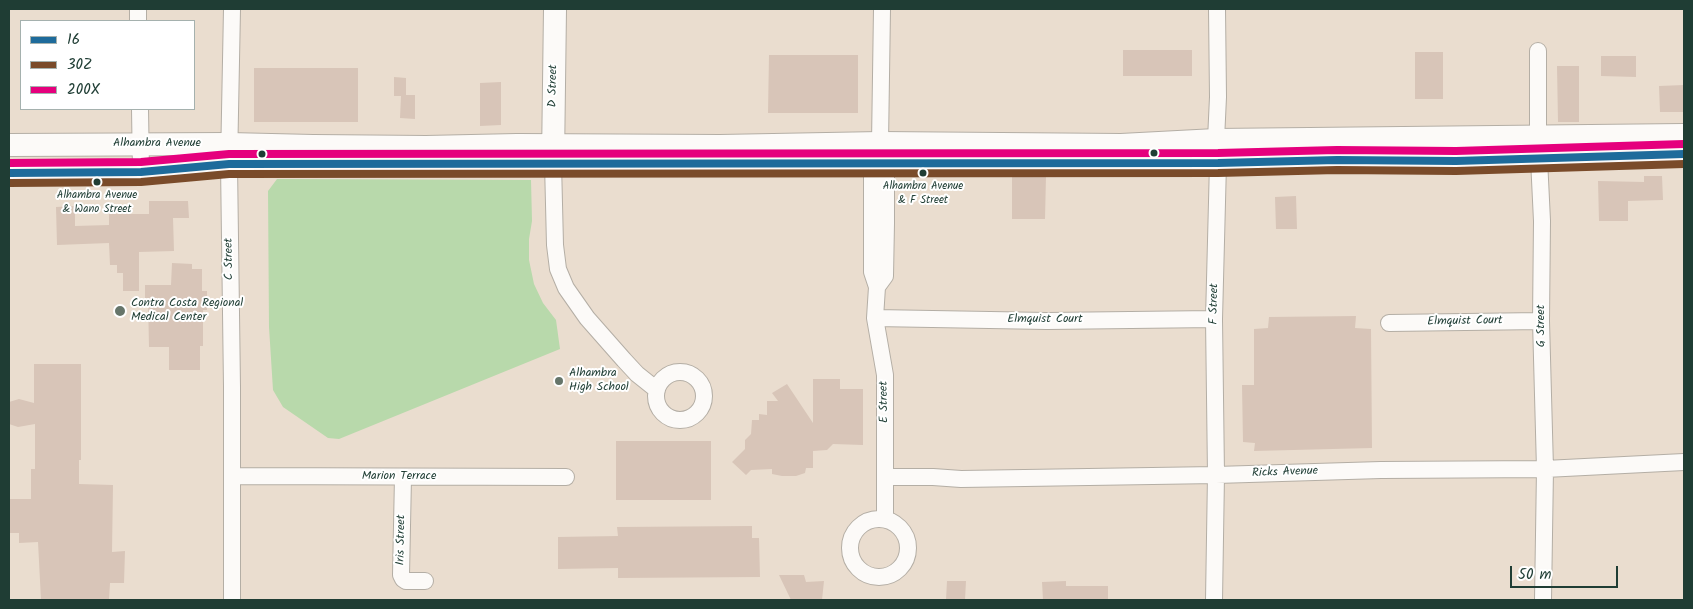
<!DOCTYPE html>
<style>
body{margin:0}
#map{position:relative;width:1693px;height:609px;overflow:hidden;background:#eaddcf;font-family:Kalam,sans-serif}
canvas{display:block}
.frame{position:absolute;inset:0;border:10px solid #1f3d34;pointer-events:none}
.legend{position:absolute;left:20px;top:20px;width:175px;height:90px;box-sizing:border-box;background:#fff;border:1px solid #a5b1ae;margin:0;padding:6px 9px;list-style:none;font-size:15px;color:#1f3d34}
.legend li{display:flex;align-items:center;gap:10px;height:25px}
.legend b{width:25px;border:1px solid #a5b1ae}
.scale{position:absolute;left:1510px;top:566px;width:108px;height:22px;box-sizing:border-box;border:2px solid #1f3d34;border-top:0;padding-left:6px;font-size:15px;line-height:18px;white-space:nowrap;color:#1f3d34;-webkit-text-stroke:4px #fff;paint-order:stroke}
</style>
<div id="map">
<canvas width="1693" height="609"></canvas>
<div class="frame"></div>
<ul class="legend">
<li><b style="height:6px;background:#1e6b9b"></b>16</li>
<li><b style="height:6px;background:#7a4b2a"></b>30Z</li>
<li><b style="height:6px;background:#e5007d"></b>200X</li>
</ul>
<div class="scale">50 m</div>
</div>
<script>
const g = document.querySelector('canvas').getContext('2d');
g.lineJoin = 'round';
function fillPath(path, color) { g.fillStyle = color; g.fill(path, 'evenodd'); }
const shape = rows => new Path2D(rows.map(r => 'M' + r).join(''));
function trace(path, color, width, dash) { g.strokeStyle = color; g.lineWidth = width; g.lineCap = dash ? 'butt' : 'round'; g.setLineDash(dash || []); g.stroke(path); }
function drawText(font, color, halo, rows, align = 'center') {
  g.font = font + ' Kalam,sans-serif'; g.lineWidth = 4; g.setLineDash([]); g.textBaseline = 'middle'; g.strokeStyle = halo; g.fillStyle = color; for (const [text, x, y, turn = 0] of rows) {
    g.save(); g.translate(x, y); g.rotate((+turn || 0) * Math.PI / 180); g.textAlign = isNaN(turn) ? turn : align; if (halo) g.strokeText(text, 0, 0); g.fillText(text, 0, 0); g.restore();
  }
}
fillPath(shape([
 [277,179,531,180,532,221,529,239,529,260,534,284,543,303,556,320,560,349,339,439,328,438,283,407,273,390,269,327,268,191]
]), '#b8d9ab');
fillPath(shape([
 [1123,50,1192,50,1192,76,1123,76],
 [1415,52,1443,52,1443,99,1415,99],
 [769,55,858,55,858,113,768,113],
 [1601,56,1636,56,1636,77,1601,76],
 [1557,66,1579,66,1579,122,1558,122],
 [254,68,358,68,358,122,254,122],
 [394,77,406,78,406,95,415,95,415,119,400,118,401,96,394,96],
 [501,82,501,125,480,126,480,83],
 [1684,85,1684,112,1660,112,1659,86],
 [1012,176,1046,176,1045,219,1012,219],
 [1644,176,1662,176,1663,200,1628,201,1628,221,1599,221,1598,181,1644,182],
 [1296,196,1297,229,1276,229,1275,197],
 [149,201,188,201,189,218,173,218,174,251,139,252,139,291,123,291,123,273,117,273,117,265,110,265,109,243,57,245,56,207,75,206,75,226,109,225,109,214,149,214],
 [172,263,192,264,192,269,202,269,202,291,207,291,207,310,203,310,203,346,200,346,200,370,169,370,169,347,149,347,148,298,145,298,145,285,171,285],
 [1356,316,1355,328,1371,329,1372,448,1254,451,1255,443,1243,442,1242,385,1254,385,1254,329,1268,328,1269,317],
 [34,364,81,364,81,460,79,460,79,484,113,485,112,552,125,551,124,583,110,583,109,600,41,600,38,542,19,543,19,533,9,533,9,499,31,499,31,469,35,469,35,424,18,427,9,424,9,402,19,399,34,403],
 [813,379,840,379,840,389,863,389,863,445,833,444,827,450,813,451,813,468,806,468,805,473,796,476,782,476,772,474,772,469,751,470,746,475,732,462,745,449,745,440,751,434,752,420,759,420,759,414,767,415,767,401,778,401,772,393,787,384,813,423],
 [616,441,711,441,711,500,616,500],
 [752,526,752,538,759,538,760,577,618,578,618,568,558,569,558,537,618,536,617,527],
 [779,575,804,575,806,582,824,581,822,600,791,600],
 [947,581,966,581,965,600,946,600],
 [1066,581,1066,586,1108,586,1108,600,1043,600,1042,582]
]), '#d8c5b8');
const street = shape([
 [138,9,138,21],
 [1538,51,1538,138,1542,221,1541,321,1545,469,1543,600],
 [140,109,141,172],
 [876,153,872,164,872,272,877,287,875,318,885,375,885,519],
 [553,163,555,245,558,269,566,288,587,318,624,360,637,374,657,390],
 [877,287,885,276,886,223,886,164,880,143,882,9],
 [875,318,1047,321,1214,319],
 [1389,323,1541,321],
 '656 396a24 24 0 1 1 48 0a24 24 0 1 1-48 0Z',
 [232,476,566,477],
 [403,477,401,575,403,579,406,581,425,581],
 [886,477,933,477,961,479,1216,475,1381,470,1545,469,1684,462],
 '850 548a29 29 0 1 1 58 0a29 29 0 1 1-58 0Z',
 [232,600,232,387,229,164,232,9],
 [1214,600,1216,475,1214,319,1218,163,1216,140,1218,97,1217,9]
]);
const secondary = shape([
 [9,145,229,144,313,146,426,147,517,145,720,146,880,143,1121,145,1216,140,1684,135],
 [553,160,555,9],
 [9,173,141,172,229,164,1218,163,1337,160,1456,161,1684,154]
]);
trace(street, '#b4aea5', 18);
trace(secondary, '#b4aea5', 24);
trace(street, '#fcfaf8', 16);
trace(secondary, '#fcfaf8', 22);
trace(shape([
 [9,173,141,172,229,164,1218,163,1337,160,1456,161,1684,154]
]), '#1e6b9b', 8);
trace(shape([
 [9,183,141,182,229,174,1218,173,1337,170,1456,171,1684,164]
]), '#7a4b2a', 8);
trace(shape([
 [9,163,141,162,229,154,1218,153,1337,150,1456,151,1684,144]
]), '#e5007d', 8);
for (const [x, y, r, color] of [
 [1154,153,4.5,"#1f3d34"],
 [262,154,4.5,"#1f3d34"],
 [923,173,4.5,"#1f3d34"],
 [97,182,4.5,"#1f3d34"],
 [120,311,6,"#66756a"],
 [559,381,5,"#66756a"]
]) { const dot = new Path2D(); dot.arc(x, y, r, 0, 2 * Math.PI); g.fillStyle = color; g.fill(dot); trace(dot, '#fff', 2); }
drawText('11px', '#1f3d34', '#fff', [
 ["Alhambra Avenue",923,187],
 ["& F Street",923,201],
 ["Alhambra Avenue",97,196],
 ["& Wano Street",97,210]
]);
drawText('12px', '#1f3d34', '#fff', [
 ["D Street",554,86,-89],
 ["Alhambra Avenue",157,144],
 ["C Street",230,259,-91],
 ["F Street",1215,304,-89],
 ["Elmquist Court",1045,320],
 ["Elmquist Court",1465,322,-1],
 ["G Street",1542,326,-90],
 ["E Street",885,402,-91],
 ["Ricks Avenue",1285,473,-2],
 ["Marion Terrace",399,477],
 ["Iris Street",402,540,-89]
]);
drawText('12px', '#1f3d34', '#fff', [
 ["Contra Costa Regional",131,304],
 ["Medical Center",131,318],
 ["Alhambra",569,374],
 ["High School",569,388]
], 'left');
</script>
